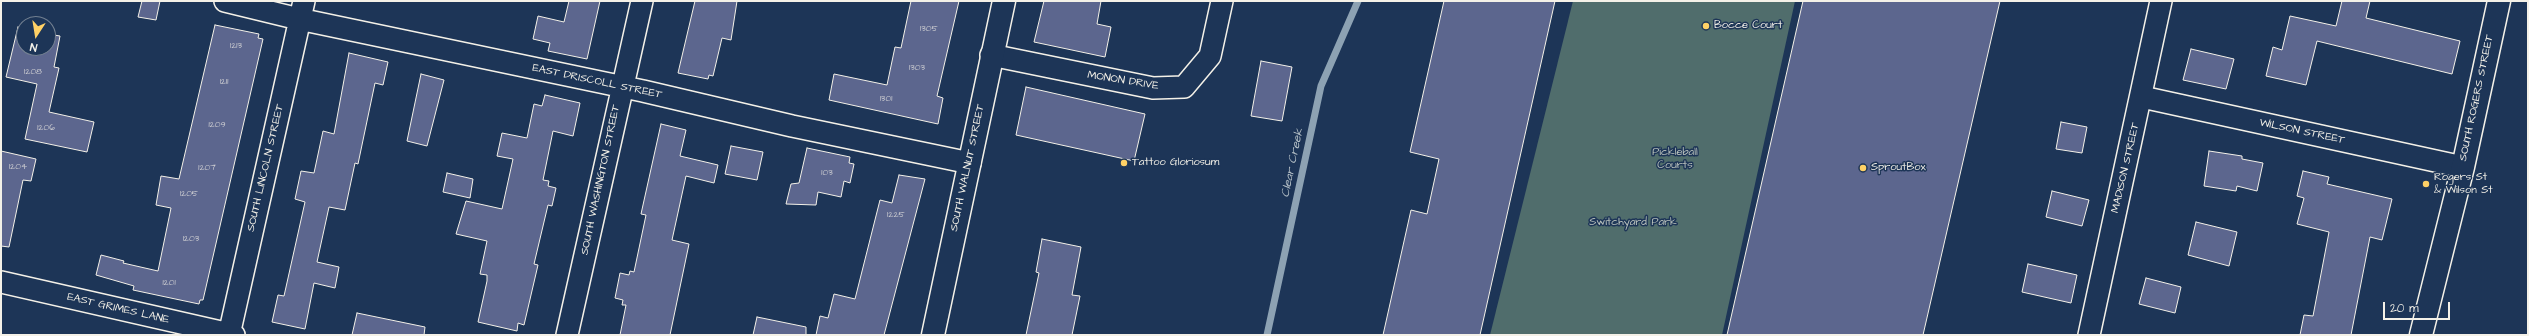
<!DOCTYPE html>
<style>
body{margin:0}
#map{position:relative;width:2529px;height:336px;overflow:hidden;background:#1d3557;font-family:"Architects Daughter",sans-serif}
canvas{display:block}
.frame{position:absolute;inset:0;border:2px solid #f4f1e8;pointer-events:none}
.north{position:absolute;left:16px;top:16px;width:40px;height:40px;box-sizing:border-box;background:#1d3557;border:1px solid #738091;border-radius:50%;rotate:192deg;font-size:11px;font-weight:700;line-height:16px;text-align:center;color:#f4f1e8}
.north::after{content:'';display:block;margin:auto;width:14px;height:18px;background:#ffd166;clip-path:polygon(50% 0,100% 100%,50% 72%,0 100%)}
.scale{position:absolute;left:2383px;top:302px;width:67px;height:18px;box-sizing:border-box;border:2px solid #f4f1e8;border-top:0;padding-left:5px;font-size:12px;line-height:14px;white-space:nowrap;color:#f4f1e8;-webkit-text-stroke:3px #1d3557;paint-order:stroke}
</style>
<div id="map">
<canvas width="2529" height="336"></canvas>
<div class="frame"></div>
<div class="north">N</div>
<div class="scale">20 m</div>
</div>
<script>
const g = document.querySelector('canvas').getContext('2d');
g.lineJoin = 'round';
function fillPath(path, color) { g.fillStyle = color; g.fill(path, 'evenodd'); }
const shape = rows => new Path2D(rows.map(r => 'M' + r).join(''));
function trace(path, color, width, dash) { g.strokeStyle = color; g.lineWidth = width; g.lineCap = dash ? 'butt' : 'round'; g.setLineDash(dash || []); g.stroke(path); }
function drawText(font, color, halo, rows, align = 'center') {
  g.font = font + ' "Architects Daughter",sans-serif'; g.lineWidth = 3; g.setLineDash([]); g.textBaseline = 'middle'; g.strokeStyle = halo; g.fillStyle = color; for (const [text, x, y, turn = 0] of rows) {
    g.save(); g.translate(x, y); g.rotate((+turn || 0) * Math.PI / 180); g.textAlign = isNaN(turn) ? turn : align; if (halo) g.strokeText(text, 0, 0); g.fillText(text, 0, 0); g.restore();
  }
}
fillPath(shape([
 [1573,1,1795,1,1722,335,1490,335]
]), '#506d6c');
trace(shape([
 [1267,335,1321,86,1358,1]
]), '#8da2b3', 7);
const building = shape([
 [142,1,160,1,156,20,138,17,142,1],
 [569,1,600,1,587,59,548,51,550,43,533,39,538,16,564,22,569,1],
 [695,1,737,1,731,40,722,38,713,76,709,75,708,79,678,73,695,1],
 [911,1,959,1,937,96,943,98,938,124,829,100,834,74,887,85,895,47,901,48,911,1],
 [1044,1,1101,1,1097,24,1111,27,1105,57,1034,42,1044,1],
 [1444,1,1555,1,1480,335,1383,335,1411,210,1427,214,1439,159,1410,152,1444,1],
 [1803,1,2000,1,1923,335,1727,335,1803,1],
 [2342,1,2370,1,2366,18,2460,41,2452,74,2317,41,2306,85,2266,76,2273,47,2282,50,2290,16,2336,26,2342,1],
 [215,25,259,34,258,38,263,39,203,300,200,300,199,304,133,290,134,286,96,275,101,255,124,261,123,263,158,271,171,208,156,205,161,176,179,179,215,25],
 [18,27,24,29,24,48,48,48,48,34,60,36,54,67,59,68,49,112,94,122,87,152,25,139,37,84,6,77,18,27],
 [2191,49,2234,59,2226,89,2183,80,2191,49],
 [349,53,388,62,383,85,375,83,358,164,355,163,345,210,329,207,317,262,339,267,335,288,314,283,305,329,272,322,278,295,284,296,305,202,295,199,301,171,314,173,323,131,334,134,349,53],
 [1261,61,1292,67,1282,121,1251,116,1261,61],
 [421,74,444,80,427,146,407,141,421,74],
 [1026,87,1145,114,1134,161,1016,135,1026,87],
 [545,95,580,103,573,136,553,131,543,180,549,181,548,186,556,188,552,206,548,205,534,264,538,265,524,325,518,323,517,331,478,322,487,281,487,275,480,274,487,241,456,234,466,201,502,209,513,159,497,156,502,133,527,138,534,104,542,106,545,95],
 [2061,122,2087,127,2082,153,2056,149,2061,122],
 [661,124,686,130,680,156,718,165,714,183,686,176,672,240,689,244,670,335,620,335,626,305,622,305,623,300,615,298,620,273,629,275,630,271,634,272,646,215,641,214,661,124],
 [731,146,763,152,757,180,725,174,731,146],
 [807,148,850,157,849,163,854,164,850,183,844,181,841,197,818,192,816,205,786,204,791,184,799,183,807,148],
 [1,151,36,159,31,181,23,180,9,247,1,246,1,151],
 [2209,151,2242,156,2242,159,2263,163,2257,191,2237,186,2236,191,2204,186,2209,151],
 [2303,171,2329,177,2327,184,2392,199,2382,240,2370,237,2351,335,2300,335,2304,315,2313,316,2329,232,2297,224,2304,198,2297,196,2303,171],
 [447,173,473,179,470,198,443,192,447,173],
 [899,175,925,179,884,335,816,335,820,316,828,318,834,294,855,299,880,200,892,203,899,175],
 [2052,191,2089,200,2082,226,2046,217,2052,191],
 [2196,222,2237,232,2229,266,2188,255,2196,222],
 [1042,239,1081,247,1072,295,1080,296,1072,335,1026,335,1039,273,1036,272,1042,239],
 [2028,264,2077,275,2071,303,2022,292,2028,264],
 [2146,278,2181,287,2175,313,2139,304,2146,278],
 [357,313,425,327,424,335,352,335,357,313],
 [757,317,806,327,806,335,753,335,757,317]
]);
fillPath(building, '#5c668e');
trace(building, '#f4f1e8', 1);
const street = shape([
 [225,1,299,19,643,91,792,126,970,163],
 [991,55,1153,88,1184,87,1210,56,1222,1],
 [2142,97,2463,167],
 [1,282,234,335],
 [229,335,304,1],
 [567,335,642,1],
 [2089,335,2161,1]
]);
const secondary = shape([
 [2421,335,2463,167,2499,1]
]);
const primary = shape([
 [933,335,1004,1]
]);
trace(street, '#f4f1e8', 24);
trace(secondary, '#f4f1e8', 25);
trace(primary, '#f4f1e8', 25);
trace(street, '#1d3557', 21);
trace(secondary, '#1d3557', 22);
trace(primary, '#1d3557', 22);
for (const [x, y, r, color] of [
 [1706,26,4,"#ffd166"],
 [1124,163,4,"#ffd166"],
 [1863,168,4,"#ffd166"],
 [2426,184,4,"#ffd166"]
]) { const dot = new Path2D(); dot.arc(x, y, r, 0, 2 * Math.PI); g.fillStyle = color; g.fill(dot); trace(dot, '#1d3557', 1.5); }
drawText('9px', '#ceced2', null, [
 ["1305",929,29],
 ["1213",236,46],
 ["1303",917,68],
 ["1208",33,72],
 ["1211",224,82],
 ["1301",886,99],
 ["1209",217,125],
 ["1206",46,128],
 ["1204",18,167],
 ["1207",207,168],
 ["103",827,173],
 ["1205",189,194],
 ["1225",896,215],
 ["1203",191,239],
 ["1201",169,283]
]);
drawText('11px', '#f4f1e8', '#1d3557', [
 ["Bocce Court",1714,26],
 ["Tattoo Gloriosum",1132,163],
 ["SproutBox",1871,168],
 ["Rogers St",2434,178],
 ["& Wilson St",2434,191]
], 'left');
drawText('11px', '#f4f1e8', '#1d3557', [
 ["MONON DRIVE",1123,81,9],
 ["EAST DRISCOLL STREET",597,82,12],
 ["SOUTH ROGERS STREET",2477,98,-78],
 ["WILSON STREET",2302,132,12],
 ["SOUTH LINCOLN STREET",266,168,-77],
 ["SOUTH WALNUT STREET",968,168,-78],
 ["MADISON STREET",2126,168,-77],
 ["SOUTH WASHINGTON STREET",601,180,-78],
 ["EAST GRIMES LANE",118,309,13]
]);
drawText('11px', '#bbc3bd', '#1d3557', [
 ["Pickleball",1675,153],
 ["Courts",1675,166],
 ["Switchyard Park",1633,223]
]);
drawText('italic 12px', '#b8c3c9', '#1d3557', [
 ["Clear Creek",1293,163,-78]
]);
</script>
